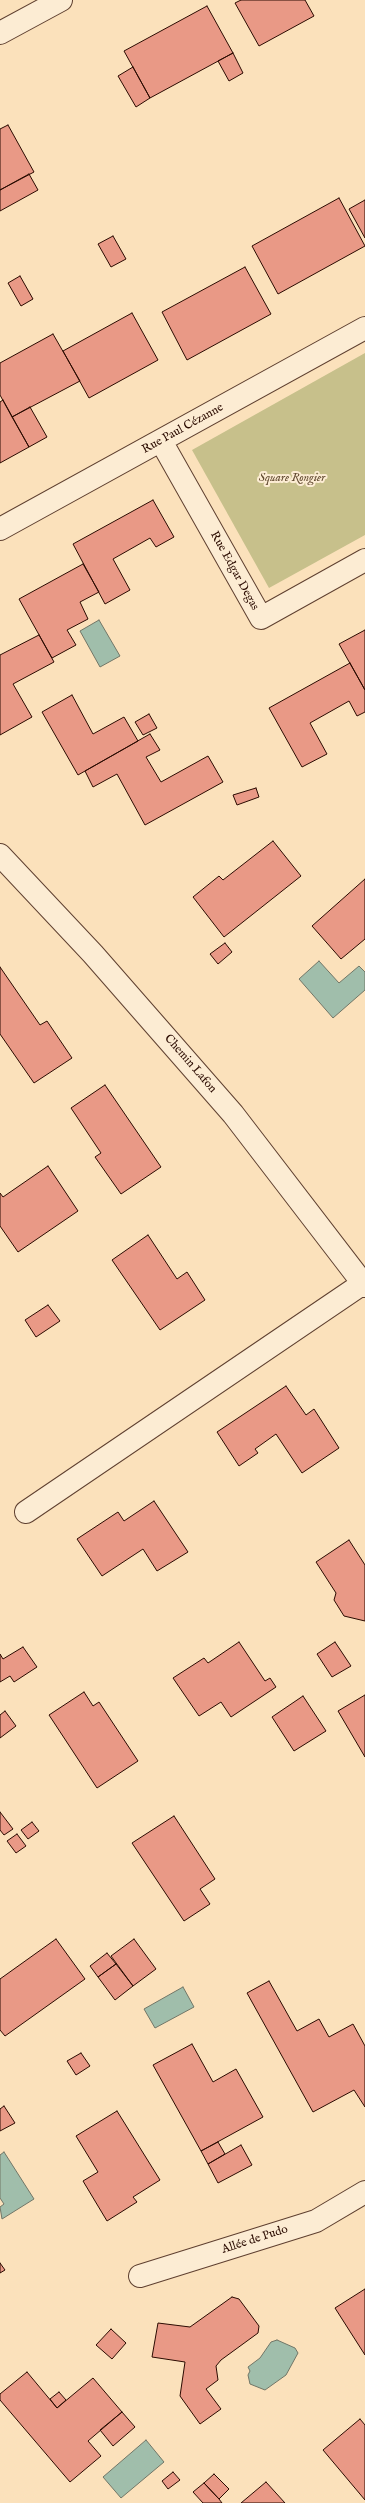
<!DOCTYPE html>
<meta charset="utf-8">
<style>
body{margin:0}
canvas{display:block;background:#fbe1bb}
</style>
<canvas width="365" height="2503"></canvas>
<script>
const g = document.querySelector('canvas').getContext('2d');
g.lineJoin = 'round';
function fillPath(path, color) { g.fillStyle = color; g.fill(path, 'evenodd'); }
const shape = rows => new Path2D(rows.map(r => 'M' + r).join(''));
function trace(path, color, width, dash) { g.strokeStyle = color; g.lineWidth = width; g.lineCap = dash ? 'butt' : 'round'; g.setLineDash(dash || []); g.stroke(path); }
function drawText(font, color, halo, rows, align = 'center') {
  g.font = font + ' "IM FELL English",serif'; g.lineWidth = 4; g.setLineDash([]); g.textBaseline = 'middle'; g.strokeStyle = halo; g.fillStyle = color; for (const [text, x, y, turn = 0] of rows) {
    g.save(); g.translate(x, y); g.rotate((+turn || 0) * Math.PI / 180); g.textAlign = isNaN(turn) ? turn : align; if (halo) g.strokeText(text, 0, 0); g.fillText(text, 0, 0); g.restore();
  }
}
fillPath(shape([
 [365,353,365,535,269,588,192,450]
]), '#c7c08b');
const water = shape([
 [99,620,120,656,100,667,80,631,99,620],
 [319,961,339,983,359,966,365,972,365,990,333,1018,299,979,319,961],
 [183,1987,194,2007,155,2028,144,2009,183,1987],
 [4,2152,34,2199,2,2219,0,2207,4,2204,0,2198,0,2155,4,2152],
 [277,2340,295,2348,298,2353,286,2375,265,2390,250,2384,248,2375,250,2371,248,2367,260,2358,271,2342,277,2340],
 [146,2440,164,2462,121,2498,103,2477,146,2440]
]);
fillPath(water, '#a0beab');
trace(water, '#717667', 1);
const building = shape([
 [241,0,305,0,314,16,259,46,235,3,241,0],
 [207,6,233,53,150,98,124,51,207,6],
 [233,53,243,73,229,81,218,61,233,53],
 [133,67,150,98,136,107,118,76,133,67],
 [8,125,34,172,0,190,0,129,8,125],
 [29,174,38,190,0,211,0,190,29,174],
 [339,198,365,246,278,294,252,246,339,198],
 [365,200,365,238,349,209,365,200],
 [113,236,126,259,111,267,98,244,113,236],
 [245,267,271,314,187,360,162,312,245,267],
 [20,276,33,299,21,306,8,283,20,276],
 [132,313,158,360,89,398,63,351,132,313],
 [53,334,80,381,12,417,0,395,0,363,53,334],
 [3,400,29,447,0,463,0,402,3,400],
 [30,407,47,437,29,447,12,417,30,407],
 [153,500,174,537,156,547,150,538,113,559,130,590,105,604,73,544,153,500],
 [83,564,99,592,80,602,88,619,67,630,76,645,52,658,19,599,83,564],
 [365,630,365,690,339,644,365,630],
 [39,635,54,662,13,684,32,717,0,735,0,655,39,635],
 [350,663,365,690,365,712,357,716,349,701,310,723,327,754,302,767,269,708,350,663],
 [72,695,93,734,124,717,138,741,78,775,42,712,72,695],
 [149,714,157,728,143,735,135,722,149,714],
 [150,734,160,750,146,757,161,782,208,756,223,782,145,825,117,774,93,787,85,771,150,734],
 [256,788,259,797,237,805,233,795,256,788],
 [273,841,301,876,224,937,193,897,219,876,223,880,273,841],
 [365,879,365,939,341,959,312,926,365,879],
 [225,943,232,952,218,964,210,954,225,943],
 [0,967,40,1025,47,1021,72,1058,34,1083,0,1034,0,967],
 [105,1085,161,1167,121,1194,95,1157,101,1153,71,1108,105,1085],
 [48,1166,78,1211,18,1252,0,1226,0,1193,3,1197,48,1166],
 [148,1235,177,1279,187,1272,205,1300,160,1330,112,1260,148,1235],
 [48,1305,60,1321,36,1337,25,1320,48,1305],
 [286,1386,306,1415,314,1409,339,1448,302,1473,276,1434,255,1449,258,1453,239,1466,217,1432,286,1386],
 [154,1501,188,1552,157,1571,143,1549,102,1576,77,1539,118,1512,124,1521,154,1501],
 [349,1540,365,1565,365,1621,344,1616,334,1600,336,1593,316,1562,349,1540],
 [239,1642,265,1681,270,1678,276,1687,231,1717,221,1702,199,1716,173,1678,204,1658,208,1663,239,1642],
 [335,1642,351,1666,332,1677,317,1654,335,1642],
 [23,1647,37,1667,14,1682,10,1676,0,1682,0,1654,3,1659,23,1647],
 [84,1692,93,1706,99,1702,138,1761,97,1788,49,1715,84,1692],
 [365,1695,365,1757,338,1711,365,1695],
 [303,1696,326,1731,294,1751,272,1717,303,1696],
 [5,1711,16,1726,0,1738,0,1715,5,1711],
 [0,1812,13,1829,4,1835,0,1830,0,1812],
 [174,1816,215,1879,200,1889,210,1904,184,1921,132,1843,174,1816],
 [32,1822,39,1831,28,1839,21,1830,32,1822],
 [17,1834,26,1846,16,1853,7,1841,17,1834],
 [56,1939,85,1979,5,2036,0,2030,0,1979,56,1939],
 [134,1939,156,1969,133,1986,111,1956,134,1939],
 [107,1953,116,1964,98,1977,90,1966,107,1953],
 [116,1964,133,1986,115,2000,98,1977,116,1964],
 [269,1981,297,2031,319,2019,329,2037,353,2024,365,2046,365,2107,354,2090,313,2112,247,1993,269,1981],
 [192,2044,213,2082,236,2069,263,2117,201,2151,153,2065,192,2044],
 [81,2053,90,2066,76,2075,67,2061,81,2053],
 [4,2106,15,2123,0,2131,0,2109,4,2106],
 [117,2111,160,2180,133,2197,137,2202,107,2221,83,2181,98,2172,76,2136,117,2111],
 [218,2142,225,2154,208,2164,201,2151,218,2142],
 [241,2145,252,2165,218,2183,208,2164,241,2145],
 [0,2263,5,2270,0,2273,0,2263],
 [365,2289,365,2355,335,2308,365,2289],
 [232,2297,239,2299,259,2326,258,2333,221,2360,216,2366,218,2380,206,2389,221,2409,200,2424,180,2396,185,2362,152,2357,158,2323,190,2327,232,2297],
 [111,2329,126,2343,112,2359,96,2345,111,2329],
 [27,2372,57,2408,93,2378,122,2412,88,2441,101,2456,70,2482,0,2400,0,2394,27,2372],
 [59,2392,66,2400,57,2408,50,2399,59,2392],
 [122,2412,135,2427,113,2446,100,2430,122,2412],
 [360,2419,365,2425,365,2500,323,2450,360,2419],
 [173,2472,180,2480,168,2489,162,2481,173,2472],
 [214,2474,229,2489,219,2499,204,2483,214,2474],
 [266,2482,285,2503,241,2503,266,2482],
 [204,2483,219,2499,222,2503,203,2503,193,2492,204,2483]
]);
fillPath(building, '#e99986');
trace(building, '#2b0b01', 1);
const minor = shape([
 [0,33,61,0],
 [161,441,261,618,365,560],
 [0,529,365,328],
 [0,855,93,954,233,1114,365,1286],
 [26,1512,365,1282],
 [140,2276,316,2221,365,2192]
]);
trace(minor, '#5f4030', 24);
trace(minor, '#fcecd3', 22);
drawText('12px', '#2b0b01', '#fcecd3', [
 ["Rue Paul Cézanne",183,429,-29],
 ["Rue Edgar Degas",234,571,61],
 ["Chemin Lafon",190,1064,49],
 ["Allée de Pudo",255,2240,-18]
]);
drawText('italic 12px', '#624a31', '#fcecd3', [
 ["Square Rongier",292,479]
]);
</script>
